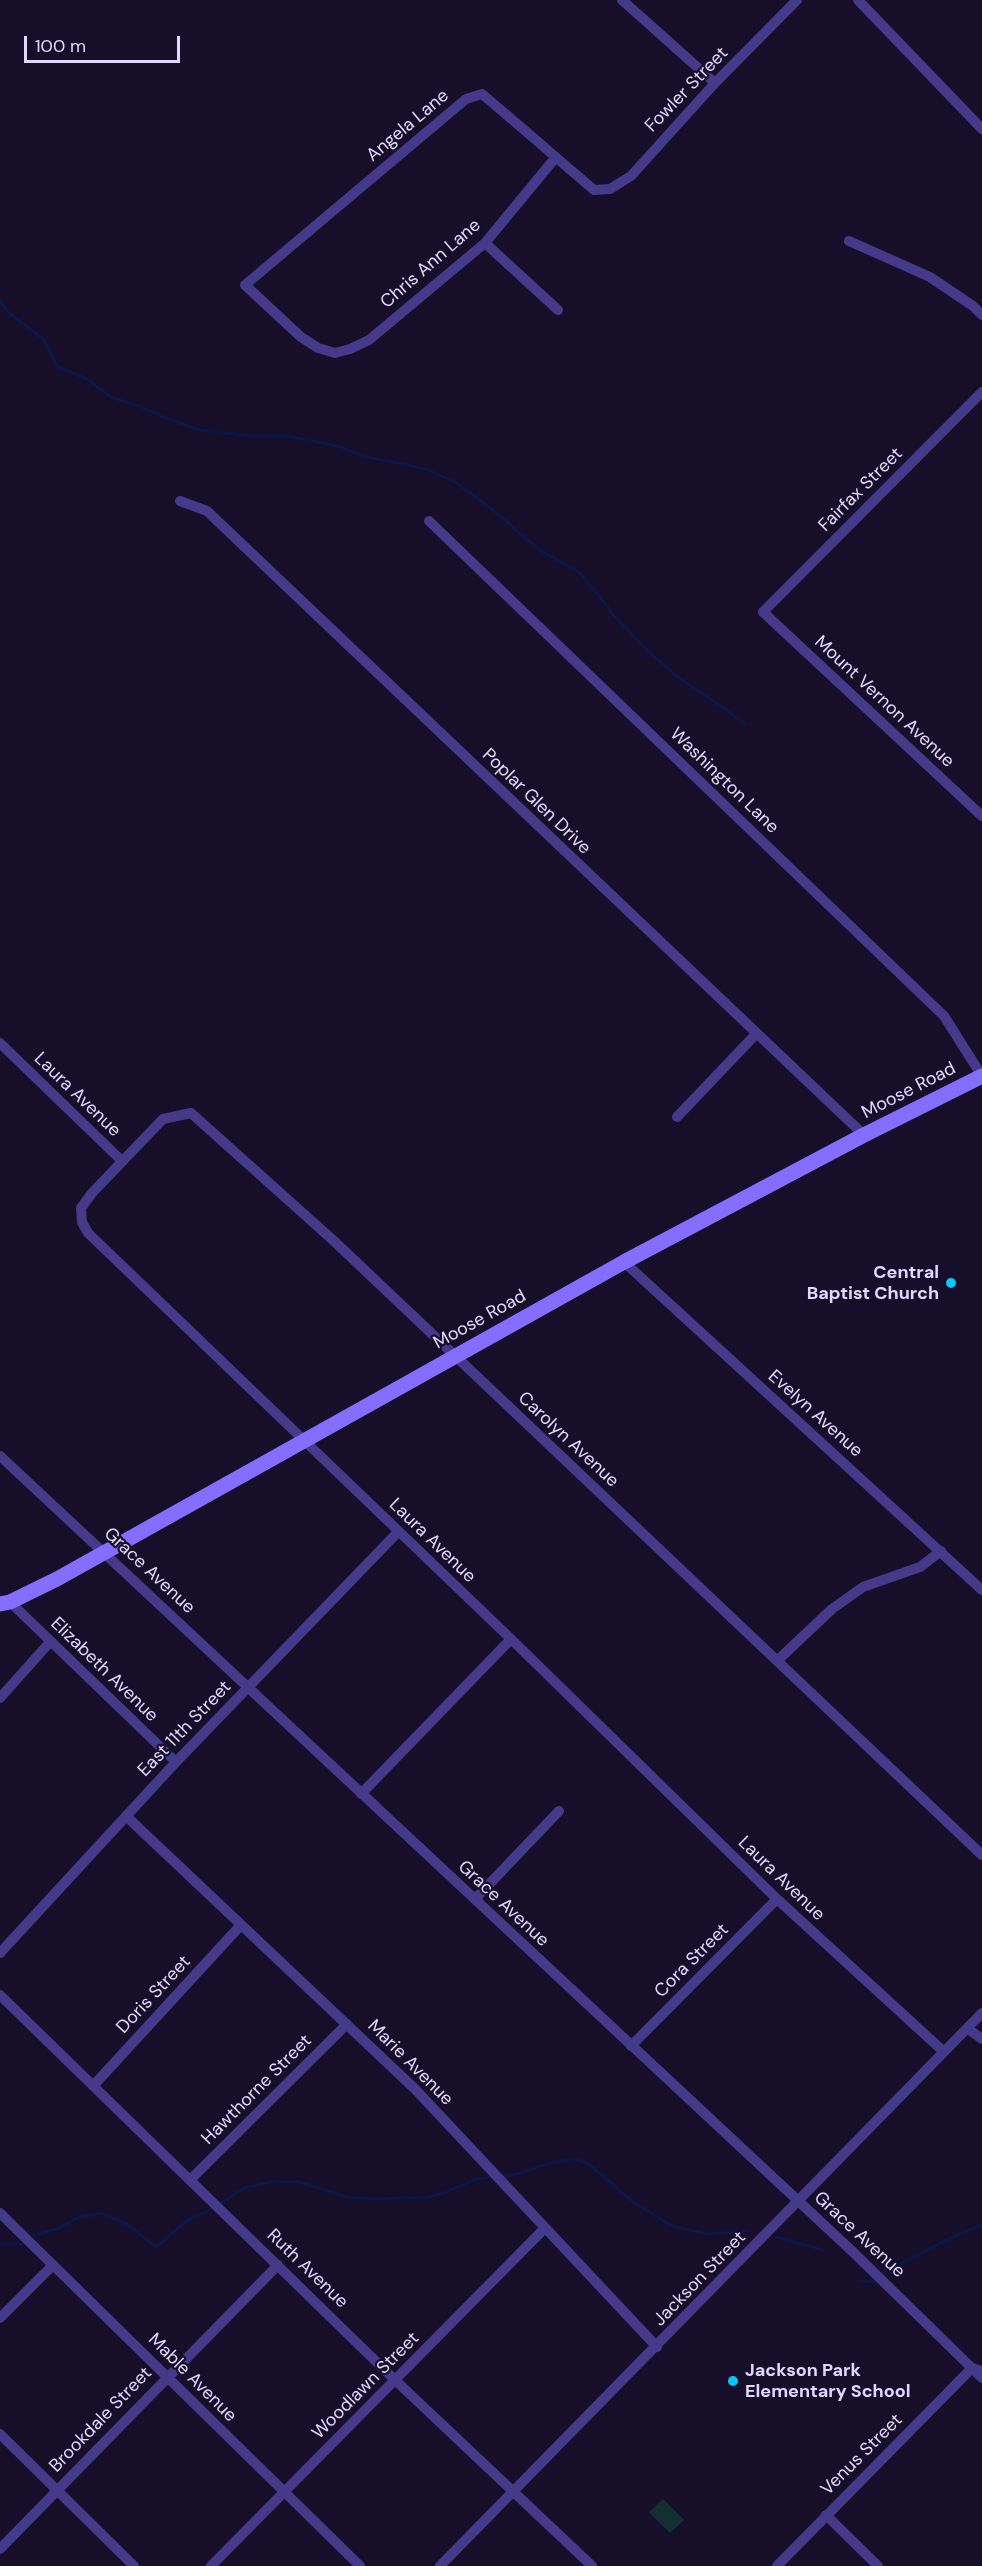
<!DOCTYPE html>
<style>
body{margin:0}
#map{position:relative;width:982px;height:2566px;overflow:hidden;background:#170f29;font-family:"DM Sans",sans-serif}
canvas{display:block}
.scale{position:absolute;left:24px;top:36px;width:156px;height:27px;box-sizing:border-box;border:3px solid #e1d7ff;border-top:0;padding-left:8px;font-size:18px;line-height:21px;white-space:nowrap;color:#e1d7ff;-webkit-text-stroke:4px #170f29;paint-order:stroke}
</style>
<div id="map">
<canvas width="982" height="2566"></canvas>
<div class="scale">100 m</div>
</div>
<script>
const g = document.querySelector('canvas').getContext('2d');
g.lineJoin = 'round';
function fillPath(path, color) { g.fillStyle = color; g.fill(path, 'evenodd'); }
const shape = rows => new Path2D(rows.map(r => 'M' + r).join(''));
function trace(path, color, width, dash) { g.strokeStyle = color; g.lineWidth = width; g.lineCap = dash ? 'butt' : 'round'; g.setLineDash(dash || []); g.stroke(path); }
function drawText(font, color, halo, rows, align = 'center') {
  g.font = font + ' "DM Sans",sans-serif'; g.lineWidth = 4.5; g.setLineDash([]); g.textBaseline = 'middle'; g.strokeStyle = halo; g.fillStyle = color; for (const [text, x, y, turn = 0] of rows) {
    g.save(); g.translate(x, y); g.rotate((+turn || 0) * Math.PI / 180); g.textAlign = isNaN(turn) ? turn : align; if (halo) g.strokeText(text, 0, 0); g.fillText(text, 0, 0); g.restore();
  }
}
fillPath(shape([
 [663,2499,684,2520,670,2533,649,2512]
]), '#123033');
trace(shape([
 [0,301,8,312,44,340,57,366,87,379,111,397,139,406,161,416,199,430,250,436,285,436,318,442,341,447,362,456,426,469,455,482,498,514,538,549,579,572,611,611,610,612,650,653,679,678,724,708,745,724],
 [501,2176,517,2174,550,2163,575,2159,589,2164,633,2202,672,2226,706,2234,746,2231],
 [219,2204,244,2188,276,2181,299,2182,347,2197,376,2199,428,2197,444,2193,476,2179,495,2177],
 [33,2236,59,2228,77,2218,101,2213,127,2224,156,2247,188,2220,214,2208],
 [777,2237,823,2250],
 [0,2244,22,2244],
 [881,2274,950,2238,982,2225],
 [862,2281,874,2282,877,2279]
]), '#091849', 3);
trace(shape([
 [622,0,715,83],
 [858,0,982,129],
 [556,157,485,243,369,340,350,349,335,353,318,348,301,337,245,285,466,99,482,94,515,122,594,190,610,189,631,176,715,83,797,0],
 [849,241,930,277,973,306,982,315],
 [485,243,558,310],
 [982,392,763,612,982,816],
 [180,501,207,511,864,1135],
 [429,521,944,1016,982,1076],
 [0,1043,122,1161],
 [677,1117,756,1034],
 [624,1262,982,1590],
 [0,1456,853,2252,982,2378],
 [10,1602,176,1762],
 [778,1660,832,1609,863,1587,920,1567,941,1551],
 [0,1698,50,1642],
 [361,1794,511,1639],
 [126,1816,415,2089,657,2347],
 [475,1899,559,1811],
 [0,1953,176,1762,398,1532],
 [0,1995,395,2380,592,2566],
 [968,2029,982,2039],
 [631,2046,777,1899],
 [943,2051,777,1899,511,1639,88,1233,82,1222,81,1208,92,1193,163,1119,191,1113,334,1241,982,1855],
 [93,2086,240,1926],
 [191,2179,347,2024],
 [0,2213,360,2566],
 [0,2318,53,2265],
 [0,2434,134,2566],
 [826,2515,878,2566],
 [0,2549,278,2265],
 [211,2566,544,2229],
 [440,2566,982,2013],
 [777,2566,972,2368,979,2370]
]), '#45398a', 10);
trace(shape([
 [0,1604,10,1602,57,1579,624,1262,864,1135,982,1076]
]), '#836eff', 15);
for (const [x, y, r, color] of [
 [951,1283,6,"#03c8ff"],
 [733,2381,6,"#03c8ff"]
]) { const dot = new Path2D(); dot.arc(x, y, r, 0, 2 * Math.PI); g.fillStyle = color; g.fill(dot); trace(dot, '#170f29', 2); }
drawText('18px', '#e1d7ff', '#170f29', [
 ["Fowler Street",687,90,-46],
 ["Angela Lane",408,126,-40],
 ["Chris Ann Lane",431,264,-41],
 ["Fairfax Street",861,490,-45],
 ["Mount Vernon Avenue",884,702,43],
 ["Washington Lane",724,781,44],
 ["Poplar Glen Drive",536,802,44],
 ["Moose Road",909,1091,-27],
 ["Laura Avenue",77,1095,44],
 ["Moose Road",480,1320,-29],
 ["Evelyn Avenue",815,1414,42],
 ["Carolyn Avenue",568,1440,43],
 ["Laura Avenue",432,1541,44],
 ["Grace Avenue",149,1571,43],
 ["Elizabeth Avenue",104,1670,44],
 ["East 11th Street",185,1729,-46],
 ["Laura Avenue",781,1879,44],
 ["Grace Avenue",503,1904,43],
 ["Cora Street",692,1961,-45],
 ["Doris Street",154,1995,-47],
 ["Marie Avenue",410,2063,45],
 ["Hawthorne Street",257,2090,-45],
 ["Grace Avenue",859,2235,43],
 ["Ruth Avenue",307,2269,44],
 ["Jackson Street",700,2279,-46],
 ["Mable Avenue",192,2378,45],
 ["Woodlawn Street",366,2386,-45],
 ["Brookdale Street",101,2420,-46],
 ["Venus Street",862,2455,-45]
]);
drawText('bold 18px', '#e1d7ff', '#170f29', [
 ["Central",939,1273],
 ["Baptist Church",939,1294],
 ["Jackson Park",745,2371,"left"],
 ["Elementary School",745,2392,"left"]
], 'right');
</script>
